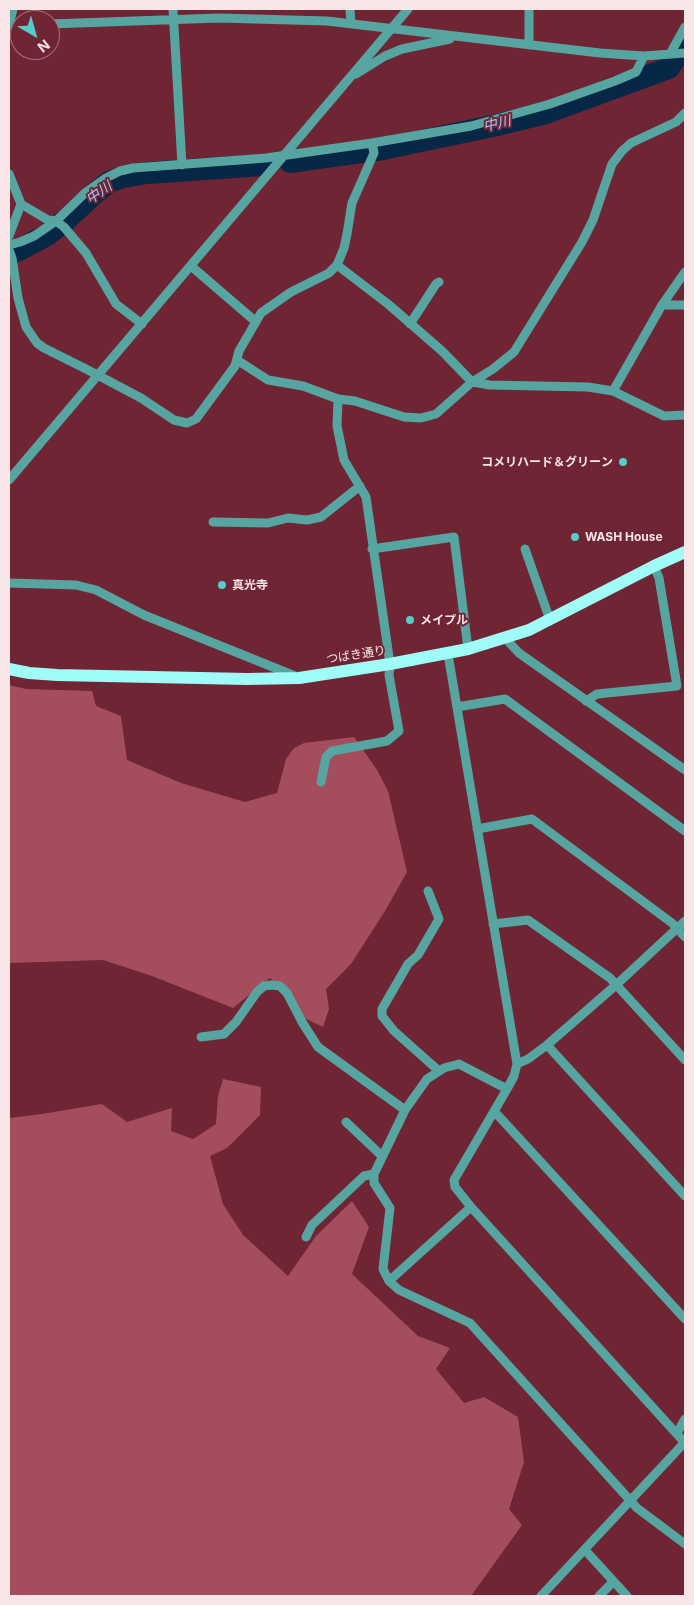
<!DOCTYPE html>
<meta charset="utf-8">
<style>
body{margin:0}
#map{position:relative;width:694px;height:1605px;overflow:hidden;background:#6f2534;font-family:Inter,sans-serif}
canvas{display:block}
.frame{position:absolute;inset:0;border:10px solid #f8e5e7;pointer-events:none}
.north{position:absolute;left:10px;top:10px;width:50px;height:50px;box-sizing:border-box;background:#6f2534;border:1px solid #a6727c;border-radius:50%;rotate:142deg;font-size:14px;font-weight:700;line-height:20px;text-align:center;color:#f8e5e7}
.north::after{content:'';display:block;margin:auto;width:18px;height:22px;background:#54cdc8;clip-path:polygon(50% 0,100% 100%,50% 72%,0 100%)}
</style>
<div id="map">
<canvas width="694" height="1605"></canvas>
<div class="frame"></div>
<div class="north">N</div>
</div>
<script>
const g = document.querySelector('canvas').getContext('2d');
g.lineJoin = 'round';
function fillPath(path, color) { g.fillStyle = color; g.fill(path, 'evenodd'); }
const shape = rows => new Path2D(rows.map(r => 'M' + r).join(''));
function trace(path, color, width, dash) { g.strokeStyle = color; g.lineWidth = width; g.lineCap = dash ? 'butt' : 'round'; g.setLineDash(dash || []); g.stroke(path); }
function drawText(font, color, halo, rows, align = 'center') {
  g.font = font + ' Inter,"Noto Sans JP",sans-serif'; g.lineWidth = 4; g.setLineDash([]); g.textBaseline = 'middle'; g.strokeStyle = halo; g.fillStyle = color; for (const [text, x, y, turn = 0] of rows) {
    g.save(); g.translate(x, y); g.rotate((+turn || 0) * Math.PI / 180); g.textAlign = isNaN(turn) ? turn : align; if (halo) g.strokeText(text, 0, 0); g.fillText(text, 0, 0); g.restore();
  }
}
fillPath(shape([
 [9,685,26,689,92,691,96,706,121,716,127,760,181,783,245,802,277,793,286,759,294,748,304,743,354,737,377,770,388,791,407,872,385,911,351,964,326,989,329,1009,323,1027,302,1017,288,993,270,978,233,1008,152,976,103,960,9,963],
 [223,1079,261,1087,260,1115,227,1148,210,1156,223,1204,243,1235,288,1276,316,1236,352,1201,369,1227,352,1274,418,1336,450,1348,436,1369,464,1403,484,1397,518,1417,524,1462,509,1509,522,1525,471,1596,9,1596,9,1118,42,1114,102,1104,127,1122,172,1108,171,1131,193,1139,216,1124,218,1096]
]), '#a44e5d');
trace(shape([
 [290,162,383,149,497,125,546,113,669,68,685,44],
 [9,254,19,250,47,235,66,220,94,194,109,182,123,177,147,173,263,165]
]), '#062745', 22);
trace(shape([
 [173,9,182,165],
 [350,9,351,23],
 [50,24,219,18,327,21,600,53,644,56,685,53],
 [9,25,13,9],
 [9,25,20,25],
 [529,45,529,9],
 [670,54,685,27],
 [356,74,385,56,402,49,450,39],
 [9,174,21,204,9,236],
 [21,204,48,220,56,221,64,227,86,253,116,304,142,324],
 [9,245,20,242,34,236,56,221,85,193,106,178,120,171,133,168,266,158,372,143,471,126,550,104,615,81,636,72,644,56],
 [9,250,12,258,18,298,26,327,37,343,44,348,88,370,141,398,174,420,187,423,196,419,235,366,239,351,261,313,291,292,329,273,337,265,344,248,347,234,352,203,374,153,372,143],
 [337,265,388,304,442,351,472,382,490,385,588,387,613,391,664,416,685,415],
 [191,266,255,321],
 [662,305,685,305],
 [410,324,436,284,439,282],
 [237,360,268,380,303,386,338,399,355,401,404,417,421,418,436,414,472,382,493,369,514,352,582,242,593,220,612,164,622,151,631,143,676,122,685,113],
 [613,391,662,305,685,272],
 [9,480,408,9],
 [213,522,268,523,288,518,307,520,321,517,360,486],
 [372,549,454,537,468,649],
 [525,549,550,620],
 [9,583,76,585,96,590,144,615,295,676],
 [505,638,519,653,685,770],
 [448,654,517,1064,514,1076,507,1089,454,1180,455,1187,471,1207,685,1443],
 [586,701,597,694,677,686,659,578,654,566],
 [457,707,505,699,685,831],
 [321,782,326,757,332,751,387,741,399,731,389,675,390,664,366,497,344,460,337,426,338,399],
 [477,829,532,819,672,923,685,937],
 [428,891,439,919,418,955,408,964,382,1009,382,1016,394,1031,439,1071],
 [493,924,528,920,610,978,685,1060],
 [201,1037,224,1034,236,1022,257,992,264,986,272,985,280,986,287,993,302,1022,318,1047,405,1110],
 [547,1045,685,1196],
 [517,1064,528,1059,547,1045,616,985,685,921],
 [507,1089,459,1064,444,1068,427,1079,417,1093,405,1110,374,1174,374,1183,390,1208,383,1269,389,1281,399,1290,470,1323,637,1508,685,1544],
 [494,1111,685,1319],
 [346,1122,382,1156],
 [306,1237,312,1225,364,1176,374,1174],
 [389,1281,471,1207],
 [677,1433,685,1419],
 [585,1550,627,1596],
 [541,1596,685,1442],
 [599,1596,613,1582]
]), '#56a5a1', 9);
trace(shape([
 [9,669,29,673,57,675,247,679,299,678,390,664,468,649,529,630,654,566,685,552]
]), '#9ffcf6', 12);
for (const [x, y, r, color] of [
 [623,462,5,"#54cdc8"],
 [575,537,5,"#54cdc8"],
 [222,585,5,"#54cdc8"],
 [410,620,5,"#54cdc8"]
]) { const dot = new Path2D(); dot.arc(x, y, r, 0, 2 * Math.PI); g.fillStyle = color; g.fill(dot); trace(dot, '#6f2534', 2); }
drawText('bold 12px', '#f8e5e7', '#6f2534', [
 ["コメリハード＆グリーン",613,462,"right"],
 ["WASH House",585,537],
 ["真光寺",232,585],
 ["メイプル",420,620]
], 'left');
drawText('12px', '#f8e5e7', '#6f2534', [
 ["つばき通り",356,655,-9]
]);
drawText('italic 14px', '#9dccfe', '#6f2534', [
 ["中川",497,124,-13],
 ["中川",99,193,-35]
]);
</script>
